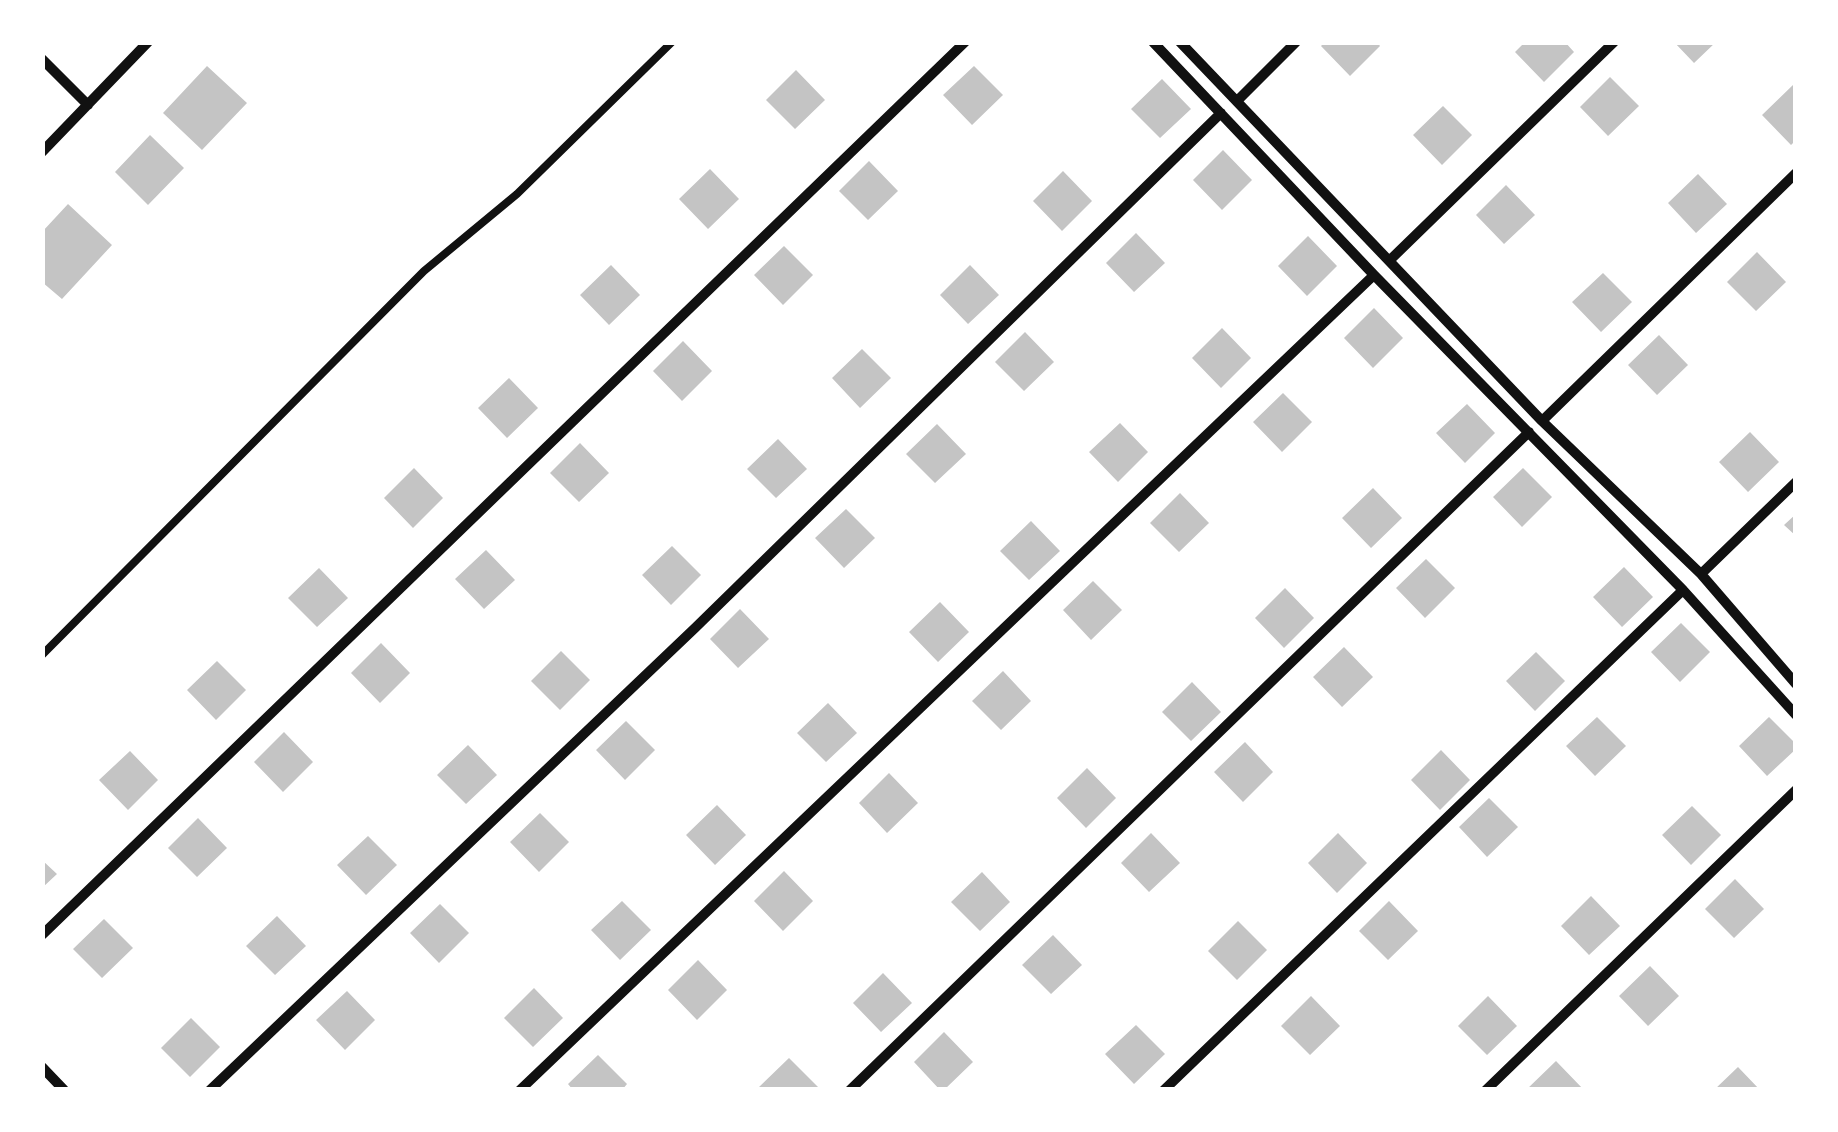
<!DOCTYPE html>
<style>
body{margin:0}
#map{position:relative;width:1838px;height:1132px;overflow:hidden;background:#fff;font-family:"Alegreya Sans",sans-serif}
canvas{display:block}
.frame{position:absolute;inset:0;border:45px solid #fff;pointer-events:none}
</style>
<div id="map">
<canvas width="1838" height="1132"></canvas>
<div class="frame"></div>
</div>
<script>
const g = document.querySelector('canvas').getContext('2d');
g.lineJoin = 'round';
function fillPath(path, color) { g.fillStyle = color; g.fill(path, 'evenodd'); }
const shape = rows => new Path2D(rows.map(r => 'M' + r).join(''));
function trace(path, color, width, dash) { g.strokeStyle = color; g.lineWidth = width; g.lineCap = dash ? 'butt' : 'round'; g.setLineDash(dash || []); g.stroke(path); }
fillPath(shape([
 [1325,42,1377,42,1380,46,1350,76,1321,46],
 [1525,42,1565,42,1574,52,1544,82,1515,52],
 [1674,42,1716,42,1694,63],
 [207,66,247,103,202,150,163,113],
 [974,66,1003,95,972,125,943,95],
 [796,70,825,100,795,129,766,100],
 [1610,77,1639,106,1608,136,1580,107],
 [1162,79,1191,109,1160,138,1131,109],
 [1793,85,1796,88,1796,140,1791,145,1762,115],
 [1443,106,1472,135,1442,165,1413,135],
 [150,135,184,168,148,205,115,172],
 [1223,150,1252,180,1222,210,1193,180],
 [869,161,898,191,868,220,839,191],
 [710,169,739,199,708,229,679,199],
 [1063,171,1092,201,1062,231,1033,201],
 [1698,174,1727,204,1696,233,1668,203],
 [1506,185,1535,215,1504,244,1476,215],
 [68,204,112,245,62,299,42,282,42,232],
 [1136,233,1165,263,1134,292,1106,263],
 [1308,236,1337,266,1307,296,1278,266],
 [784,246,813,275,783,305,754,275],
 [1757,252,1786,282,1756,311,1727,282],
 [611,265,640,295,609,325,580,295],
 [970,265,999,295,968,324,940,295],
 [1603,273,1632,302,1601,332,1572,302],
 [1374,308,1403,338,1373,368,1344,338],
 [1222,328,1251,358,1221,388,1192,358],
 [1025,332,1054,362,1024,391,995,362],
 [1659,335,1688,365,1657,395,1628,365],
 [683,341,712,371,682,401,653,371],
 [862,349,891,378,860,408,832,378],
 [509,378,538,408,507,438,478,408],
 [1283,393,1312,422,1282,452,1253,422],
 [1467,404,1495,433,1465,463,1436,433],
 [1120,423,1148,452,1118,482,1089,452],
 [937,424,966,454,935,483,906,454],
 [1750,432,1779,462,1748,492,1719,462],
 [778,439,807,469,776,498,747,469],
 [580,443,609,473,579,502,550,473],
 [414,468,443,498,413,528,384,498],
 [1523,468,1552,497,1522,527,1493,497],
 [1373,488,1402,518,1371,548,1342,518],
 [1180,493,1209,523,1179,552,1150,523],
 [846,509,875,538,844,568,815,538],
 [1796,514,1796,536,1784,525],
 [1031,521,1060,551,1029,580,1000,551],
 [672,546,701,575,671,605,642,575],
 [486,550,515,580,484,609,455,579],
 [1426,559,1455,588,1425,618,1396,588],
 [1624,567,1653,597,1622,627,1593,597],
 [319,568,348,598,317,627,288,598],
 [1093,581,1122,610,1091,640,1063,610],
 [1285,588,1314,618,1284,648,1255,618],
 [940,602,969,632,938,662,909,632],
 [740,609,769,639,738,668,710,639],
 [1681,623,1710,652,1680,682,1651,652],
 [381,643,410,673,380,703,351,673],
 [1344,647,1373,677,1342,707,1313,677],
 [561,651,590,680,560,710,531,681],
 [1536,652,1565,681,1535,711,1506,681],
 [217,661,246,690,216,720,187,690],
 [1003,671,1031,701,1001,730,972,701],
 [1192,682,1221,712,1191,741,1162,712],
 [828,703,857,733,826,762,797,733],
 [1597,717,1626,746,1595,776,1566,746],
 [1769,717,1796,744,1796,749,1767,776,1739,746],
 [626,721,655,750,625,780,596,750],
 [284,732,313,762,283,792,254,762],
 [1245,742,1273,772,1243,802,1214,772],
 [468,745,497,775,466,804,437,775],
 [1441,750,1470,780,1440,810,1411,780],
 [130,751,158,780,128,810,99,780],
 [1087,768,1116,798,1086,828,1057,798],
 [889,773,918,803,887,833,859,803],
 [1489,798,1518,827,1487,857,1459,827],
 [717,805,746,835,715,865,686,835],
 [1692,806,1721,835,1691,865,1662,835],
 [540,813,569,842,539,872,510,842],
 [198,818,227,848,197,877,168,848],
 [1151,833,1180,863,1149,892,1121,863],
 [1338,833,1367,863,1337,893,1308,863],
 [368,836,397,865,366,895,337,865],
 [42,860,57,874,42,888],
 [784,871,813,901,783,931,754,901],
 [982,872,1010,902,980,931,951,902],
 [1735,879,1764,909,1734,938,1705,909],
 [1591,896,1620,926,1589,955,1561,926],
 [622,901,651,930,620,960,591,930],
 [1389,901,1418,931,1388,960,1359,931],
 [440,904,469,933,439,963,410,933],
 [277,916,306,946,275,975,246,946],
 [104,919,133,948,102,978,73,949],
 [1238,921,1267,950,1237,980,1208,951],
 [1053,935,1082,965,1051,994,1022,965],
 [698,960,727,990,697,1020,668,990],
 [1650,966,1679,996,1648,1026,1619,996],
 [883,973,912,1003,881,1032,853,1003],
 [534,988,563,1018,533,1047,504,1018],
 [347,991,375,1020,345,1050,316,1020],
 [1311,996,1340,1026,1310,1055,1281,1026],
 [1488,996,1517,1026,1487,1055,1458,1026],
 [191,1018,220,1047,190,1077,161,1048],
 [1136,1025,1165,1054,1134,1084,1105,1054],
 [944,1032,973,1062,944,1090,940,1090,914,1062],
 [598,1055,627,1084,622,1090,573,1090,568,1084],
 [789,1058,818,1087,816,1090,761,1090,759,1087],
 [1556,1061,1584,1090,1526,1090],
 [1738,1067,1760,1090,1714,1090]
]), '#c4c4c4');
trace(shape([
 [42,655,424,271,517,194,672,42]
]), '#111', 8);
trace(shape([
 [1153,42,1374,275,1683,590,1796,715],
 [1180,42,1542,421,1701,574,1796,684],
 [42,59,88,105],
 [1237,101,1296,42],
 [42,152,148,42],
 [1390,260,1614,42],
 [1542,421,1796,173],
 [1701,574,1796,482],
 [42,935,965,42],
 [42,1067,64,1090],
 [210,1090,695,628,1221,113],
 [520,1090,1374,275],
 [850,1090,1529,432],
 [1164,1090,1683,590],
 [1486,1090,1796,790]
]), '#111', 10);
</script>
